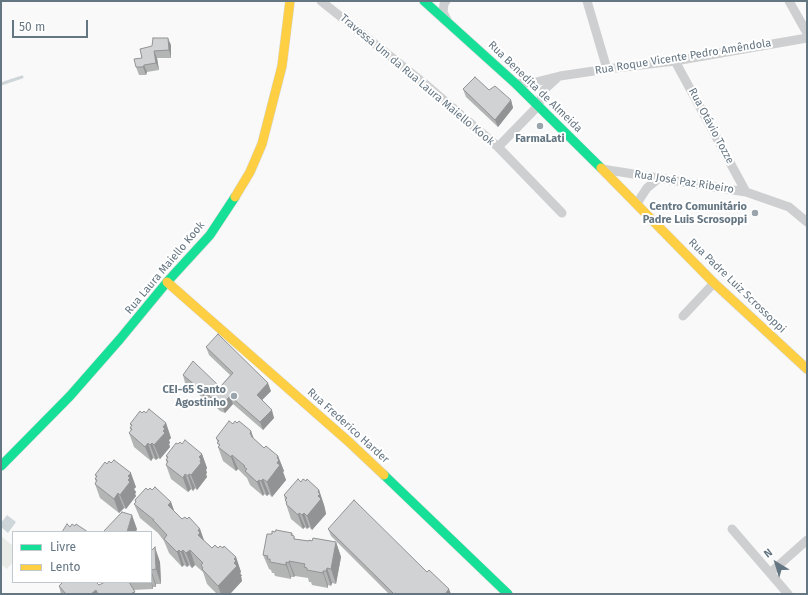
<!DOCTYPE html>
<meta charset="utf-8">
<style>
body{margin:0}
#map{position:relative;width:808px;height:595px;overflow:hidden;background:#f9f9f9;font-family:"Fira Sans",sans-serif}
canvas{display:block}
.frame{position:absolute;inset:0;border:2px solid #657683;pointer-events:none}
.legend{position:absolute;left:12px;top:531px;width:140px;height:52px;box-sizing:border-box;background:#fff;border:1px solid #c1c8cd;margin:0;padding:5px 7px;list-style:none;font-size:12px;color:#657683}
.legend li{display:flex;align-items:center;gap:8px;height:20px}
.legend b{width:20px;border:1px solid #c1c8cd}
.north{position:absolute;left:756px;top:543px;width:40px;height:40px;-webkit-text-stroke:3px #fff;paint-order:stroke;rotate:322deg;font-size:11px;font-weight:700;line-height:16px;text-align:center;color:#657683}
.north::after{content:'';display:block;margin:auto;width:14px;height:18px;background:#657683;clip-path:polygon(50% 0,100% 100%,50% 72%,0 100%)}
.scale{position:absolute;left:12px;top:20px;width:76px;height:18px;box-sizing:border-box;border:2px solid #657683;border-top:0;padding-left:5px;font-size:12px;line-height:14px;white-space:nowrap;color:#657683;-webkit-text-stroke:3px #fff;paint-order:stroke}
</style>
<div id="map">
<canvas width="808" height="595"></canvas>
<div class="frame"></div>
<ul class="legend">
<li><b style="height:5px;background:#16e098"></b>Livre</li>
<li><b style="height:5px;background:#ffcf43"></b>Lento</li>
</ul>
<div class="north">N</div>
<div class="scale">50 m</div>
</div>
<script>
const g = document.querySelector('canvas').getContext('2d');
g.lineJoin = 'round';
function fillPath(path, color) { g.fillStyle = color; g.fill(path, 'evenodd'); }
const shape = rows => new Path2D(rows.map(r => 'M' + r).join(''));
function trace(path, color, width, dash) { g.strokeStyle = color; g.lineWidth = width; g.lineCap = dash ? 'butt' : 'round'; g.setLineDash(dash || []); g.stroke(path); }
function drawText(font, color, halo, rows, align = 'center') {
  g.font = font + ' "Fira Sans",sans-serif'; g.lineWidth = 4; g.setLineDash([]); g.textBaseline = 'middle'; g.strokeStyle = halo; g.fillStyle = color; for (const [text, x, y, turn = 0] of rows) {
    g.save(); g.translate(x, y); g.rotate((+turn || 0) * Math.PI / 180); g.textAlign = isNaN(turn) ? turn : align; if (halo) g.strokeText(text, 0, 0); g.fillText(text, 0, 0); g.restore();
  }
}
fillPath(shape([
 [1,536,13,546,13,562,7,569,1,564]
]), '#e8ebe6');
fillPath(shape([
 [7,515,16,522,8,533,1,527,1,523]
]), '#ced6d9');
trace(shape([
 [1,84,22,77]
]), '#ced6d9', 3);
const fast = shape([
 [424,1,516,84,601,168],
 [1,466,70,396,120,339,167,282,210,235,235,197],
 [384,475,508,594]
]);
const slow = shape([
 [601,168,714,283,807,369],
 [235,197,250,172,262,144,282,66,290,1],
 [167,282,349,442,384,475]
]);
trace(fast, '#d5d6d7', 10);
trace(slow, '#d5d6d7', 10);
trace(shape([
 [321,1,425,84,498,147,562,213],
 [446,1,444,4,443,12,447,20],
 [587,1,607,69],
 [789,1,807,33],
 [675,61,746,192],
 [516,84,536,82,560,76,607,69,675,61,807,38],
 [498,147,538,106,544,90,557,78],
 [602,169,746,192,789,207,807,222],
 [637,204,641,197,647,188,658,179],
 [683,316,714,283],
 [732,529,788,594],
 [770,573,807,540]
]), '#cecfd0', 9);
trace(fast, '#16e098', 9);
trace(slow, '#ffcf43', 9);
fillPath(shape([
 [171,45,171,58,157,58,159,70,147,72,146,75,139,75,136,67,142,58,140,49],
 [463,89,489,90,511,100,513,108,498,127,466,97],
 [206,347,271,391,262,400,274,418,263,430,233,404,225,413,220,411,206,397,204,399,185,383,183,375,220,387,230,375,209,355],
 [142,413,146,413,166,423,171,438,169,440,170,443,169,444,170,447,160,459,158,458,156,460,153,458,151,461,134,447,129,433,131,431,130,428,131,426,130,424],
 [237,423,251,431,254,439,264,448,278,456,284,471,283,472,286,480,272,497,269,494,267,496,264,494,263,496,250,485,247,478,238,469,236,471,223,461,218,447,219,446,216,438,233,424],
 [178,444,182,444,202,454,207,468,206,470,207,473,206,474,207,477,197,490,195,488,193,491,191,489,188,492,171,479,166,465,167,463,166,460,167,458,166,456],
 [107,464,136,487,134,489,136,492,135,494,136,496,126,509,124,508,119,513,100,498,95,484,96,482,95,479,96,477,95,475],
 [301,482,319,490,324,505,325,509,326,514,312,530,309,527,307,529,305,527,303,529,291,519,286,504,286,503,285,500,284,495],
 [148,490,152,490,171,502,174,511,182,519,187,519,200,529,204,541,212,548,223,548,236,557,241,572,240,573,242,576,241,576,242,581,230,594,217,594,207,584,203,572,195,565,192,568,189,565,187,567,184,565,182,567,169,553,164,541,158,533,140,518,134,504,136,503,135,500],
 [328,529,427,572,451,594,389,594,331,536],
 [275,532,292,533,293,535,294,536,295,539,309,541,312,541,336,542,341,557,336,584,332,583,331,586,328,585,328,588,312,585,311,582,309,582,308,578,295,576,294,577,291,577,291,579,275,576,274,573,272,573,271,570,269,569,263,555,272,534],
 [151,551,160,562,161,584,156,584,156,587,153,587,153,589,133,590,135,594,61,594,59,586,61,584,60,582,99,585,105,582,151,582]
]), '#b3b5b5');
fillPath(shape([
 [168,38,171,45,171,58,169,50],
 [154,51,157,58,159,70,156,63],
 [144,65,147,72,146,75,143,67],
 [511,100,513,108,498,127,495,120],
 [268,383,271,391,260,402,257,395],
 [203,389,206,397,204,399,202,391],
 [230,396,233,404,225,413,222,405],
 [272,410,274,418,263,430,260,422],
 [166,423,171,438,169,440,170,443,169,444,170,447,160,459,154,445,163,431,163,427],
 [251,431,256,446,250,434],
 [148,443,153,458,151,461,145,447],
 [152,443,158,458,156,460,150,445],
 [202,454,207,468,206,470,207,473,206,474,207,477,197,490,191,475,199,457],
 [232,455,238,469,236,471,231,457],
 [278,456,284,471,283,472,286,480,272,497,267,482,277,463,277,458],
 [131,473,136,487,134,489,136,492,135,494,136,496,126,509,120,495,128,480,128,476],
 [185,474,191,489,188,492,183,478],
 [189,474,195,488,193,491,188,476],
 [263,479,269,494,267,496,261,481],
 [259,480,264,494,263,496,257,482],
 [319,490,324,505,325,509,326,514,312,530,307,516,318,492],
 [118,493,124,508,119,513,114,499],
 [171,502,176,516,168,505],
 [299,513,305,527,303,529,298,515],
 [304,513,309,527,307,529,302,515],
 [132,515,137,529,136,532,127,532],
 [200,529,205,543,198,535,198,530],
 [336,542,341,557,336,584,331,569],
 [155,547,160,562,161,584,156,569],
 [179,550,184,565,182,567,177,552],
 [183,550,189,565,187,567,181,552],
 [190,550,195,565,192,568,186,553],
 [236,557,241,572,240,573,242,576,241,576,242,581,230,594,221,594,218,586,234,563,234,559],
 [289,561,295,576,294,577,289,563],
 [286,562,291,577,291,579,286,565],
 [327,568,332,583,331,586,326,571],
 [151,570,156,584,156,587,151,572],
 [323,571,328,585,328,588,323,573],
 [151,580,153,587,153,589,151,582],
 [449,589,451,594,445,594],
 [96,590,97,594,91,594]
]), '#929394');
const building = shape([
 [153,38,168,38,169,50,154,51,156,63,144,65,143,67,136,67,134,59,142,58,140,49,152,46,153,38],
 [475,77,489,90,495,86,511,100,495,120,463,89,475,77],
 [218,334,268,383,257,395,272,410,260,422,230,396,222,405,217,404,203,389,202,391,183,375,193,361,220,387,233,373,206,347,218,334],
 [149,409,166,423,163,427,165,429,163,431,165,433,154,445,152,443,150,445,148,443,145,447,129,433,132,429,130,428,132,425,130,424,140,411,142,413,144,411,146,413,149,409],
 [229,421,233,424,235,421,237,423,239,421,251,431,250,434,252,435,251,436,264,448,266,446,278,456,277,458,279,460,277,463,280,465,267,482,263,479,261,481,259,480,257,482,245,471,247,469,244,467,245,466,232,455,231,457,218,447,220,445,217,443,219,441,216,438,229,421],
 [185,440,202,454,199,457,201,459,200,461,201,463,191,475,189,474,188,476,185,474,183,478,166,465,168,461,166,460,168,457,166,456,176,443,178,444,180,442,182,444,185,440],
 [114,460,131,473,128,476,130,478,128,480,130,482,120,495,118,493,114,499,95,484,97,480,95,479,97,476,95,475,105,462,107,464,109,461,111,463,114,460],
 [298,479,301,482,303,479,306,481,307,479,319,490,318,492,320,494,318,496,321,499,307,516,304,513,302,515,299,513,298,515,286,504,287,502,285,500,287,498,284,495,298,479],
 [155,487,171,502,168,505,182,519,185,517,187,519,189,517,200,529,198,530,200,533,198,535,212,548,215,545,218,548,220,546,223,548,224,546,236,557,234,559,236,561,234,563,237,566,218,586,202,569,203,568,201,565,203,563,190,550,186,553,183,550,181,552,179,550,177,552,164,539,167,535,153,520,154,520,134,504,136,502,135,500,146,488,148,490,150,488,152,490,155,487],
 [354,500,427,572,429,570,449,589,445,594,397,594,396,593,394,594,328,529,354,500],
 [122,512,132,515,127,532,103,532,122,512],
 [67,524,70,527,72,524,75,526,76,524,88,532,62,532,67,524],
 [276,530,292,533,291,535,294,536,294,539,309,541,309,540,312,541,313,538,336,542,331,569,327,568,326,571,323,571,323,573,307,570,307,568,304,567,305,564,289,561,289,563,286,562,286,565,270,562,270,559,267,559,268,556,263,555,267,534,272,534,272,531,275,532,276,530],
 [155,547,156,569,151,570,151,572,151,551,155,547],
 [61,582,96,582,99,585,105,582,129,582,135,592,132,593,133,594,98,594,96,590,91,594,66,594,59,586,62,583,61,582]
]);
fillPath(building, '#d0d2d3');
trace(building, '#929394', 1);
for (const [x, y, r, color] of [
 [540,126,4,"#99a4ac"],
 [755,213,4,"#99a4ac"],
 [234,396,4,"#99a4ac"]
]) { const dot = new Path2D(); dot.arc(x, y, r, 0, 2 * Math.PI); g.fillStyle = color; g.fill(dot); trace(dot, '#fff', 1.5); }
drawText('11px', '#657683', '#fff', [
 ["Rua Roque Vicente Pedro Amêndola",683,57,-9],
 ["Travessa Um da Rua Laura Maiello Kook",417,80,40],
 ["Rua Benedita de Almeida",535,87,44],
 ["Rua Otávio Tozze",711,126,62],
 ["Rua José Paz Ribeiro",684,182,9],
 ["Rua Laura Maiello Kook",165,268,-50],
 ["Rua Padre Luiz Scrossoppi",737,286,44],
 ["Rua Frederico Harder",348,426,42]
]);
drawText('bold 11px', '#657683', '#fff', [
 ["FarmaLati",540,139,"center"],
 ["Centro Comunitário",747,207],
 ["Padre Luis Scrosoppi",747,220],
 ["CEI-65 Santo",226,390],
 ["Agostinho",226,403]
], 'right');
</script>
